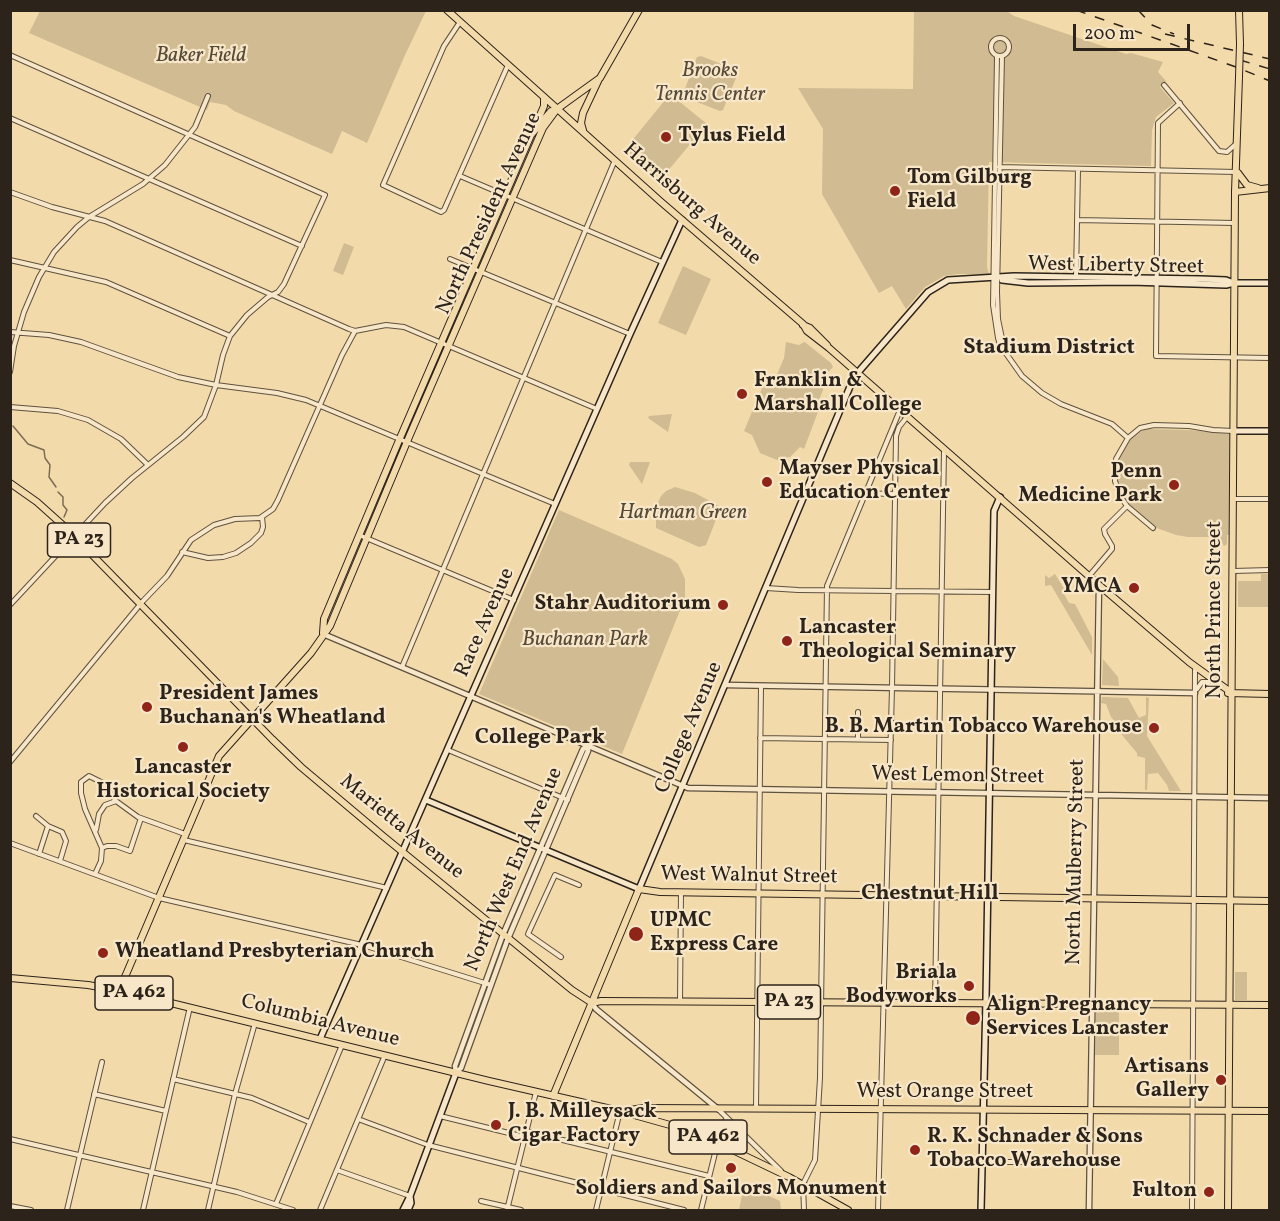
<!DOCTYPE html>
<style>
body{margin:0}
#map{position:relative;width:1280px;height:1221px;overflow:hidden;background:#f3daab;font-family:Vollkorn,serif}
canvas{display:block}
.frame{position:absolute;inset:0;border:12px solid #2c231a;pointer-events:none}
.scale{position:absolute;left:1073px;top:24px;width:117px;height:27px;box-sizing:border-box;border:3px solid #2c231a;border-top:0;padding-left:8px;font-size:18px;line-height:21px;white-space:nowrap;color:#2c231a;-webkit-text-stroke:4px #f7e7c8;paint-order:stroke}
</style>
<div id="map">
<canvas width="1280" height="1221"></canvas>
<div class="frame"></div>
<div class="scale">200 m</div>
</div>
<script>
const g = document.querySelector('canvas').getContext('2d');
g.lineJoin = 'round';
function fillPath(path, color) { g.fillStyle = color; g.fill(path, 'evenodd'); }
const shape = rows => new Path2D(rows.map(r => 'M' + r).join(''));
function trace(path, color, width, dash) { g.strokeStyle = color; g.lineWidth = width; g.lineCap = dash ? 'butt' : 'round'; g.setLineDash(dash || []); g.stroke(path); }
function drawText(font, color, halo, rows, align = 'center') {
  g.font = font + ' Vollkorn,serif'; g.lineWidth = 4.5; g.setLineDash([]); g.textBaseline = 'middle'; g.strokeStyle = halo; g.fillStyle = color; for (const [text, x, y, turn = 0] of rows) {
    g.save(); g.translate(x, y); g.rotate((+turn || 0) * Math.PI / 180); g.textAlign = isNaN(turn) ? turn : align; if (halo) g.strokeText(text, 0, 0); g.fillText(text, 0, 0); g.restore();
  }
}
fillPath(shape([
 [1005,10,1014,16,1126,54,1131,53,1163,62,1158,72,1166,81,1160,87,1174,103,1156,117,1152,130,1151,166,989,162,987,267,989,274,958,274,944,276,925,287,906,309,892,286,879,293,822,194,823,129,798,88,913,89,914,11],
 [40,11,426,11,405,55,367,143,342,131,332,154,234,111,226,105,210,102,207,110,29,33],
 [701,56,737,70,738,73,723,110,720,111,684,97,683,94,697,57],
 [670,94,707,124,661,179,625,149],
 [344,243,354,247,343,275,333,271],
 [683,266,711,279,686,335,658,323],
 [786,342,799,345,804,342,806,343,831,363,833,367,824,377,823,390,815,410,818,412,804,449,800,447,790,457,777,460,760,453,752,435,744,431,765,381,773,384,784,358],
 [672,414,668,432,648,418,649,416],
 [1148,429,1189,430,1231,434,1230,535,1227,535,1227,544,1224,546,1218,537,1188,537,1176,535,1154,527,1145,520,1122,497,1116,481,1119,457,1131,438,1142,431],
 [630,462,650,462,642,484,629,465],
 [675,487,695,493,721,507,706,545,703,546,699,547,656,528,656,507,661,496,666,491],
 [559,510,672,559,678,564,685,579,685,598,622,754,479,694],
 [1055,574,1065,590,1063,592,1069,603,1075,604,1092,637,1092,655,1051,585,1045,586,1045,575,1049,578],
 [1261,574,1269,574,1269,607,1238,607,1238,581,1261,581],
 [1103,659,1118,677,1119,686,1102,685],
 [1102,697,1128,698,1139,718,1146,715,1146,697,1149,698,1147,736,1181,791,1169,791,1167,785,1158,773,1148,774,1147,790,1145,790,1145,758,1137,756,1137,753,1122,735,1122,731,1111,717,1106,704,1101,703],
 [1235,972,1247,972,1247,1000,1235,1000],
 [1096,1008,1119,1008,1119,1055,1095,1055],
 [744,1185,780,1201,781,1210,739,1210]
]), '#d1bb92');
trace(shape([
 [13,426,28,444,44,450,45,458,50,465,49,477,56,487],
 [58,492,63,497,63,505,67,510,64,517]
]), '#7b6c54', 1.5);
const minor = shape([
 [460,22,444,46,383,185,441,212,444,210,508,65],
 '991 47a9 9 0 1 1 18 0a9 9 0 1 1-18 0Z',
 [10,55,325,195,284,284,278,292,268,297,247,315,230,336,223,355,216,385,204,417,183,437,132,478,105,503,10,605],
 [997,56,993,305,998,338,1000,345,1022,376,1042,393,1061,404,1112,424,1128,438],
 [1002,56,997,292,998,319,1004,348],
 [1164,85,1219,151,1227,152,1236,144],
 [1180,103,1158,123,1156,356,1270,358],
 [10,118,302,246],
 [999,167,1237,172],
 [460,176,662,262],
 [10,192,52,207,105,221,349,329,355,331,386,325,404,327,597,409],
 [1077,220,1235,223],
 [450,259,630,334],
 [10,260,106,282,230,336],
 [1076,277,1078,169],
 [10,332,49,335,81,342,178,377,216,385,277,393,306,400,555,504],
 [10,372,14,346,24,312,39,277,54,252,77,227,89,217,143,184,165,165,195,127,208,96],
 [10,407,58,411,88,420,121,439,148,465],
 [807,492,896,494],
 [1233,499,1270,499],
 [1153,528,1127,506,1120,496,1115,481,1116,459,1128,438,1140,428,1154,425,1189,426,1213,430,1233,431],
 [359,535,514,600],
 [182,552,208,558,223,557,236,553,251,543,261,533,263,527,262,517],
 [1233,571,1270,570],
 [1089,576,1112,549,1112,546,1105,534,1104,529,1127,506],
 [766,588,798,590,993,592],
 [402,667,615,160],
 [1197,689,1202,682,1209,682],
 [760,738,891,740],
 [858,739,858,712],
 [448,750,568,800],
 [10,762,143,601,167,576,191,540,214,525,235,519,260,518,273,509,278,500,342,355,355,331],
 [36,816,48,826,62,832,66,841,60,861],
 [96,830,99,814,105,805,116,801],
 [184,840,387,888],
 [10,843,159,898,366,946,491,985],
 [102,848,107,846,116,846,130,851,141,818],
 [39,854,48,826],
 [95,874,101,861,102,848,85,809,81,793,81,782,89,776,103,783,116,801,138,817,185,834],
 [561,957,528,934,555,875,579,885],
 [680,1001,681,892],
 [935,1003,944,450],
 [173,1079,252,1098,309,1122],
 [94,1094,166,1111],
 [756,1108,761,686],
 [718,1109,781,1171],
 [440,1116,525,1137],
 [358,1119,428,1145,684,1210],
 [526,1131,709,1176],
 [10,1139,237,1192,293,1210],
 [982,1162,1089,1162],
 [337,1170,410,1196],
 [481,1201,521,1210],
 [276,1204,342,1045],
 [10,1206,31,1210],
 [67,1210,102,1062],
 [143,1210,190,1007],
 [208,1210,235,1094,255,1023],
 [320,1210,385,1055],
 [507,1210,536,1092],
 [596,1210,620,1111],
 [701,1210,717,1145,716,1140,726,1119],
 [804,1210,803,1184,815,1160,820,1078,827,586,900,410],
 [878,1210,892,688,896,436,899,427,907,417],
 [1192,1210,1195,670]
]);
const tertiary = shape([
 [323,634,688,788,1270,798],
 [726,685,1195,693],
 [592,1003,596,1009,718,1109],
 [456,1073,455,1066,502,937,583,749,588,746],
 [456,1073,461,1068,507,941,588,751,588,746],
 [1089,1210,1099,585]
]);
const secondary = shape([
 [1002,280,1028,283,1131,282,1226,285,1234,283,1270,283],
 [1233,431,1270,431],
 [426,800,639,889,854,377,928,292,948,280,1014,276,1201,279,1226,280,1234,283],
 [320,1039,630,334,682,220],
 [403,1210,410,1196,456,1073],
 [408,1210,411,1203,410,1196],
 [981,1210,986,999,994,511,1000,497]
]);
const primary = shape([
 [447,10,660,201,803,324,807,331,829,348,1099,585,1189,662,1232,693],
 [1239,10,1240,44],
 [537,122,544,106,544,97],
 [583,130,581,123,583,113,599,79],
 [1238,173,1247,185,1258,188],
 [1235,192,1239,77],
 [803,325,810,328,827,345],
 [10,483,37,502,66,528,272,739,301,767,383,836,572,990,592,1003],
 [323,633,324,619,400,438,531,135,551,111,557,109,600,78,639,10],
 [1228,693,1270,694],
 [10,978,88,985,122,991,489,1081,620,1111,695,1132,789,1177,848,1210],
 [122,991,122,984,219,756,311,653,330,626,409,437,536,144,543,128,557,109],
 [592,1003,601,1001,1270,1005],
 [553,1096,639,889,660,892,1270,901],
 [624,1111,643,1108,1270,1111]
]);
const trunk = shape([
 [1228,1210,1235,192,1270,188]
]);
trace(minor, '#5e513e', 6);
trace(tertiary, '#5e513e', 7);
trace(secondary, '#2c231a', 8);
trace(primary, '#2c231a', 8);
trace(trunk, '#2c231a', 8);
trace(minor, '#f7e7c8', 4);
trace(tertiary, '#f7e7c8', 4.5);
trace(secondary, '#f7e7c8', 5);
trace(primary, '#f3daab', 6);
trace(trunk, '#f3daab', 6);
trace(shape([
 [1076,10,1236,67,1270,81],
 [1138,10,1152,25,1174,34],
 [1165,34,1270,59],
 [1240,60,1270,69]
]), '#2c231a', 1.5, [10, 10]);
const primaryBridge = shape([
 [1239,77,1240,44]
]);
trace(primaryBridge, '#2c231a', 8, []);
trace(primaryBridge, '#f3daab', 6);
for (const [x, y, r, color] of [
 [666,137,6,"#8f2418"],
 [895,191,6,"#8f2418"],
 [742,394,6,"#8f2418"],
 [767,482,6,"#8f2418"],
 [1174,485,6,"#8f2418"],
 [1134,588,6,"#8f2418"],
 [723,605,6,"#8f2418"],
 [787,641,6,"#8f2418"],
 [147,707,6,"#8f2418"],
 [1154,728,6,"#8f2418"],
 [183,747,6,"#8f2418"],
 [636,934,8,"#8f2418"],
 [103,953,6,"#8f2418"],
 [969,986,6,"#8f2418"],
 [973,1018,8,"#8f2418"],
 [1221,1080,6,"#8f2418"],
 [496,1125,6,"#8f2418"],
 [915,1150,6,"#8f2418"],
 [731,1168,6,"#8f2418"],
 [1209,1192,6,"#8f2418"]
]) { const dot = new Path2D(); dot.arc(x, y, r, 0, 2 * Math.PI); g.fillStyle = color; g.fill(dot); trace(dot, '#f7e7c8', 2); }
for (const [x, y, w] of [
 [79,540,63],
 [134,993,78],
 [789,1002,63],
 [708,1137,78]
]) { const box = new Path2D(); box.roundRect(x - w / 2, y - 17, w, 34, 4.5); g.fillStyle = '#f7e7c8'; g.fill(box); trace(box, '#2c231a', 1.5); }
drawText('bold 20px', '#2c231a', null, [
 ["PA 23",79,540],
 ["PA 462",134,993],
 ["PA 23",789,1002],
 ["PA 462",708,1137]
]);
drawText('italic 21px', '#554938', '#f7e7c8', [
 ["Baker Field",201,57],
 ["Brooks",710,72],
 ["Tennis Center",710,96],
 ["Hartman Green",683,514],
 ["Buchanan Park",585,641]
]);
drawText('bold 21px', '#2c231a', '#f7e7c8', [
 ["Tylus Field",678,137],
 ["Tom Gilburg",907,179],
 ["Field",907,203],
 ["Franklin &",754,382],
 ["Marshall College",754,406],
 ["Mayser Physical",779,470],
 ["Education Center",779,494],
 ["Penn",1162,473,"right"],
 ["Medicine Park",1162,497,"right"],
 ["YMCA",1122,588,"right"],
 ["Stahr Auditorium",711,605,"right"],
 ["Lancaster",799,629],
 ["Theological Seminary",799,653],
 ["President James",159,695],
 ["Buchanan's Wheatland",159,719],
 ["B. B. Martin Tobacco Warehouse",1142,728,"right"],
 ["Lancaster",183,769,"center"],
 ["Historical Society",183,793,"center"],
 ["UPMC",650,922],
 ["Express Care",650,946],
 ["Wheatland Presbyterian Church",115,953],
 ["Briala",957,974,"right"],
 ["Bodyworks",957,998,"right"],
 ["Align Pregnancy",986,1006],
 ["Services Lancaster",986,1030],
 ["Artisans",1209,1068,"right"],
 ["Gallery",1209,1092,"right"],
 ["J. B. Milleysack",508,1113],
 ["Cigar Factory",508,1137],
 ["R. K. Schnader & Sons",927,1138],
 ["Tobacco Warehouse",927,1162],
 ["Soldiers and Sailors Monument",731,1190,"center"],
 ["Fulton",1197,1192,"right"]
], 'left');
drawText('21px', '#2c231a', '#f7e7c8', [
 ["Harrisburg Avenue",691,205,41],
 ["North President Avenue",490,214,-65],
 ["West Liberty Street",1116,267,1],
 ["North Prince Street",1216,610,-90],
 ["Race Avenue",486,623,-66],
 ["College Avenue",690,728,-67],
 ["West Lemon Street",958,777,1],
 ["Marietta Avenue",401,828,39],
 ["North Mulberry Street",1077,862,-89],
 ["North West End Avenue",515,870,-67],
 ["West Walnut Street",749,877,1],
 ["Columbia Avenue",320,1022,14],
 ["West Orange Street",945,1093]
]);
drawText('bold 22px', '#2c231a', '#f7e7c8', [
 ["Stadium District",1049,349],
 ["College Park",540,739],
 ["Chestnut Hill",930,895]
]);
</script>
